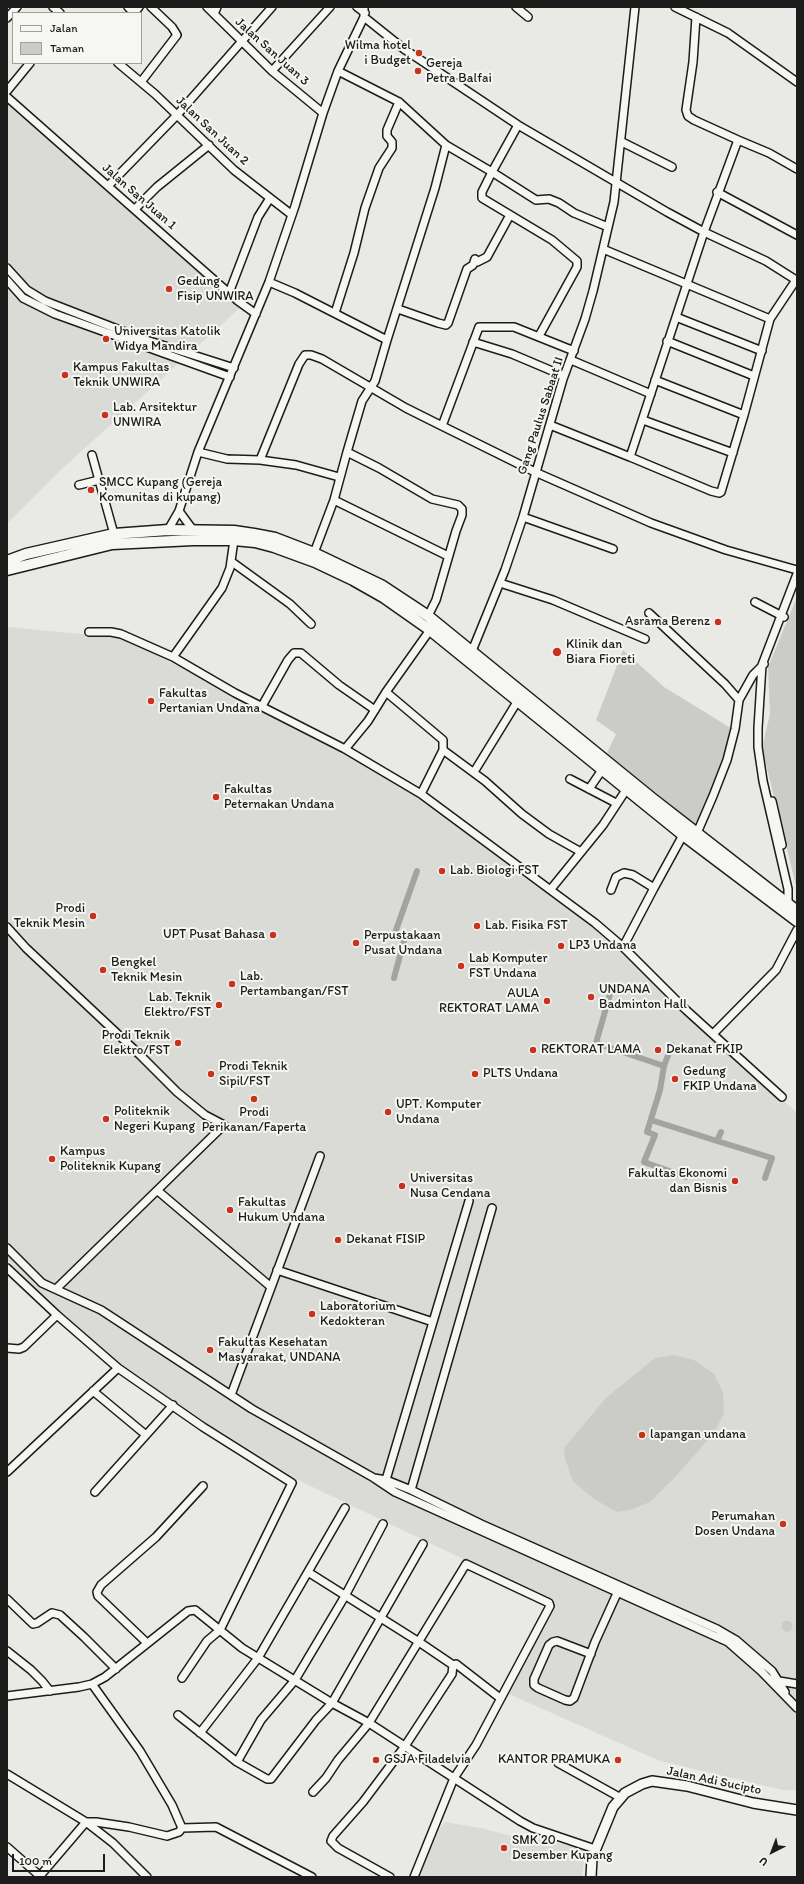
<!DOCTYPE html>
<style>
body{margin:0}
#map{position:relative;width:804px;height:1884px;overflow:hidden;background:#e9e9e5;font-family:Itim,sans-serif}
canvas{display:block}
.frame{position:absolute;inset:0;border:8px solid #1c1c1c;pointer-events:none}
.legend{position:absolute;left:12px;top:12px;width:130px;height:52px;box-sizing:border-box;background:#f6f6f2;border:1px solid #9f9f9c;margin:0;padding:5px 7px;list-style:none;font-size:12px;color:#1c1c1c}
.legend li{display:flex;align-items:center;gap:8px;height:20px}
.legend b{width:20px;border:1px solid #9f9f9c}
.north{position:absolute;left:752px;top:1832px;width:40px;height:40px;-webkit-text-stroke:3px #f6f6f2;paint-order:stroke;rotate:222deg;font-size:11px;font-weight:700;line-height:16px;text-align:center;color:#1c1c1c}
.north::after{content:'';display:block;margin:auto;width:14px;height:18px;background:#1c1c1c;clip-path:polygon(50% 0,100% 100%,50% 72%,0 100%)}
.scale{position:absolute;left:12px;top:1854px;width:93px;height:18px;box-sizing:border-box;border:2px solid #1c1c1c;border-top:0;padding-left:5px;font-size:12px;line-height:14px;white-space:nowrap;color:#1c1c1c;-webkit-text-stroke:3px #f6f6f2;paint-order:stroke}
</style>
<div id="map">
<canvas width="804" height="1884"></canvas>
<div class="frame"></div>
<ul class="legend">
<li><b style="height:5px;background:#f6f6f2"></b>Jalan</li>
<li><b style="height:11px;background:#cbcbc7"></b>Taman</li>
</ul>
<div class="north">U</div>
<div class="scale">100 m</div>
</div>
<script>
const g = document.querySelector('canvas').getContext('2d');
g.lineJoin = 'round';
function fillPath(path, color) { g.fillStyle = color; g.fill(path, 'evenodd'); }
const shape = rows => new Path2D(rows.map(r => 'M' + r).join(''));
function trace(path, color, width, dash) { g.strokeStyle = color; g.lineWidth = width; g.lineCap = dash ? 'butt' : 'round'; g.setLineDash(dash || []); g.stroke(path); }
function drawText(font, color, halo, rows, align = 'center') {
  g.font = font + ' Itim,sans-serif'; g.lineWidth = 4; g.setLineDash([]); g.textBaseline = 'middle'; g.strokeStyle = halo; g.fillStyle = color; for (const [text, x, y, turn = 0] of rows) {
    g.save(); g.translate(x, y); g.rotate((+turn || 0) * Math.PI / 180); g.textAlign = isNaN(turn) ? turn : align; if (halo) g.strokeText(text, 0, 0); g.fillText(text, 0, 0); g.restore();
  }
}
fillPath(shape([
 [7,99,241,307,64,467,7,524],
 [7,627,123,638,321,739,396,782,454,819,521,876,578,913,628,956,797,1113,797,1790,783,1790,660,1761,509,1694,555,1603,296,1479,241,1448,135,1376,89,1338,7,1260],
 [445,1822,481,1828,515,1837,550,1841,585,1850,582,1877,419,1877,440,1828]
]), '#dadad6');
fillPath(shape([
 [797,597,797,890,762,748,770,714,768,667],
 [623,650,664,687,734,730,702,815,696,825,607,753,616,734,596,720],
 [673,1355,694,1360,714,1374,723,1392,724,1413,714,1433,675,1477,650,1502,630,1510,617,1512,594,1499,574,1482,571,1476,565,1458,564,1448,606,1398,655,1358],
 '781.5 1626a5.5 5.5 0 1 1 11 0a5.5 5.5 0 1 1-11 0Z'
]), '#cbcbc7');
trace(shape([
 [394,978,405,937,395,933,417,871],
 [606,985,612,987,596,1043,664,1066],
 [672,1045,664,1066,660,1090,647,1132,655,1135,644,1162,686,1177],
 [651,1120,717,1141,721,1132],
 [717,1141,772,1158,765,1178]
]), '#a3a3a1', 6);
const minor = shape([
 [53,7,60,13],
 [128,7,134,13],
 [207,7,272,71,323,113],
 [357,7,365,13],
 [516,7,528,17],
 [675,7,728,33,797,82],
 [134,13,139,7],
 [214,14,217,7],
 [364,17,404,49,518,125,667,212,704,232,738,140,769,153,797,169],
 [696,17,693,62,686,110,688,116,694,120,738,140],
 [7,18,17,7],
 [118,63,155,94,234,170,292,215],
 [272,71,330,7],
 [338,71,399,102,446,145],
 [141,82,177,35,172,27,151,7],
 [7,91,30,63],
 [7,97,238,301,256,314],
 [518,125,492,172,536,200,549,199,559,203,574,213,608,227],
 [622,142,672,167],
 [108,186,177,115,272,7],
 [717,192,797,235],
 [135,209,157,187,209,145],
 [603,249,770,319],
 [7,268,27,290,45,301,143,339,234,368],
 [7,280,23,298,55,314,230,377],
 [269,282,295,293,387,340,435,188,446,145,492,172,482,192,482,198,552,240,577,261,577,267,539,336],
 [229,293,258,217,270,198],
 [398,309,438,323,446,325,448,323,467,269,473,265,475,259,477,262,487,257,510,215],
 [335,313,354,253,365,208,379,168,392,148,392,142,387,136,387,130,399,102],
 [676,317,762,351],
 [667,341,754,376],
 [473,342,512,354,564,376],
 [574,351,514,327,479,327,442,426,535,472,651,523,726,550,797,570],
 [571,360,651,394],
 [655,380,744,415],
 [643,420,733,453],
 [550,425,630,457,704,232,766,261,796,280,770,319,744,415,721,492,719,493,711,491,630,457],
 [198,452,227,459,260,460,296,465,339,477],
 [347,452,362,401,375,381,387,340],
 [92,455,114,534],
 [260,460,299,364,305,355,311,355,322,359,406,408,442,426],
 [79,485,99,480],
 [334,500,448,556],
 [179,511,193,530],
 [523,517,613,549],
 [168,530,179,511,198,452,269,282,295,206,323,113,338,71,364,17,364,7],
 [314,553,334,500,347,452,379,468,432,499,458,505,462,509,462,515,456,531,436,600,428,616],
 [232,562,290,604,311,624],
 [500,583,553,600,645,639],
 [755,602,784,617],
 [649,613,725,684,739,700,735,729,727,760,713,796,697,833],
 [89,632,111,632,121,634,173,657,235,693,345,749,421,794,595,923,623,947,685,1009,782,1097],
 [472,651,505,570,523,517,563,379,585,319,593,291,614,202,635,7],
 [173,657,222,588,230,568,234,540],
 [386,692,443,740,443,750,421,794],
 [739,700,753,675,764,664],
 [262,706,288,660,294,653,301,653,339,685,375,710],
 [345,749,368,721,386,692,430,630],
 [443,750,485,781,522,814,549,834,581,852],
 [474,772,517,702],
 [570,779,616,803],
 [589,789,602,770],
 [772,801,782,845],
 [551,889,603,825,626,790],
 [611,890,616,877,624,873,633,875,654,888,683,835],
 [788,903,788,889,763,781,758,747,758,728,762,665,797,574],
 [7,927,26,948,140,1055,177,1092,205,1115,224,1125,57,1288],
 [623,947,654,888],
 [713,1034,776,970,797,930],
 [158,1191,271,1287],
 [7,1248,42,1283,101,1310,252,1409,374,1478,395,1492,728,1642,761,1671,797,1708],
 [7,1268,57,1315,118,1368,203,1427,292,1483,220,1630,207,1641,182,1678],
 [277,1270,433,1322],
 [7,1348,19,1349,24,1347,57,1315],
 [93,1391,146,1435],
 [231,1395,320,1156],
 [7,1472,118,1368],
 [374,1478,386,1480,411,1490,481,1524,717,1629,736,1640,772,1671,785,1692],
 [385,1483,469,1201],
 [411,1490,492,1208],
 [95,1492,173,1405],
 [308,1572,419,1642,453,1665,452,1674,405,1746,363,1802,333,1836,331,1841,338,1848,390,1877],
 [7,1599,33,1624,37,1623,52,1613,60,1615,84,1637,116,1669],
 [147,1643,98,1596,97,1592,101,1585,156,1537,203,1486],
 [7,1651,31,1670,42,1681,50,1691],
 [591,1654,557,1641,553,1642,549,1645,534,1679,534,1685,538,1688,565,1700,570,1701,574,1698,595,1642,619,1589],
 [453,1665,456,1664,500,1698],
 [779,1681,797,1684],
 [7,1696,79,1687,92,1684,105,1677,188,1611,195,1610,242,1648,332,1703,369,1723,520,1821,533,1828,595,1849],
 [178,1715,237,1762,267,1779,271,1779,316,1720,332,1703,423,1544],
 [200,1733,258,1658,345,1508],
 [237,1762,261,1720,295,1680,345,1596,383,1524],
 [558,1763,621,1798],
 [7,1774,86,1822,113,1843,147,1877],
 [313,1792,326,1778,338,1760,369,1723,466,1564,549,1603,550,1606,476,1745,454,1778,414,1877],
 [182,1828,216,1827,312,1877],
 [7,1847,40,1876],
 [39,1877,86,1822,96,1822,129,1827,167,1836,179,1832,182,1828,172,1805,140,1751,92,1684]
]);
const major = shape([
 [591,1877,592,1858,613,1807,625,1793,642,1784,652,1781,687,1786,753,1803,797,1810]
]);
const highway = shape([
 [7,561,26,554,114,534,168,530,234,531,254,534,275,538,314,553,381,585,428,616,653,799,797,911],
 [7,570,112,544,193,540,234,540,255,542,274,547,315,562,353,580,383,597,430,630,683,835,797,921]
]);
trace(minor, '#1c1c1c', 10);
trace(major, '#1c1c1c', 12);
trace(highway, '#1c1c1c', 13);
trace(minor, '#f6f6f2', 7);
trace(major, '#f6f6f2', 9);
trace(highway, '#f6f6f2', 10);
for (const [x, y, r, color] of [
 [419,53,4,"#c8321e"],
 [418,71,4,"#c8321e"],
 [169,289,4,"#c8321e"],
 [106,339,4,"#c8321e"],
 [65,375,4,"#c8321e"],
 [105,415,4,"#c8321e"],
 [91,490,4,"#c8321e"],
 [718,622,4,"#c8321e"],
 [557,652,5,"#c8321e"],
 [151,701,4,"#c8321e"],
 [216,797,4,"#c8321e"],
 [442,871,4,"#c8321e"],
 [93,916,4,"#c8321e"],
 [477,926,4,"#c8321e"],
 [273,935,4,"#c8321e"],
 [356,943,4,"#c8321e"],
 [561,946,4,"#c8321e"],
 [461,966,4,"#c8321e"],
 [103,970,4,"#c8321e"],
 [232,984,4,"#c8321e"],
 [591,997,4,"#c8321e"],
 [547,1001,4,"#c8321e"],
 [219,1005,4,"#c8321e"],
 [178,1043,4,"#c8321e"],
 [533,1050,4,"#c8321e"],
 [658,1050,4,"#c8321e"],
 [211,1074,4,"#c8321e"],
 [475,1074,4,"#c8321e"],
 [675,1079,4,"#c8321e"],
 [254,1099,4,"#c8321e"],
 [388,1112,4,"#c8321e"],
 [106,1119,4,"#c8321e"],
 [52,1159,4,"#c8321e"],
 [735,1181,4,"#c8321e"],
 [402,1186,4,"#c8321e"],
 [230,1210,4,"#c8321e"],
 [338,1240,4,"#c8321e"],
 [312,1314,4,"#c8321e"],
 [210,1350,4,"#c8321e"],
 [642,1435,4,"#c8321e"],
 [783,1524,4,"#c8321e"],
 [376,1760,4,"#c8321e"],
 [618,1760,4,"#c8321e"],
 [504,1848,4,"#c8321e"]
]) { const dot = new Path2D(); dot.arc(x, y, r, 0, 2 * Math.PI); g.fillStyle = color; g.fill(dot); trace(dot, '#f6f6f2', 1.5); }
drawText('13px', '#1c1c1c', '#f6f6f2', [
 ["Wilma hotel",411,46,"right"],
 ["i Budget",411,61,"right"],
 ["Gereja",426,64],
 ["Petra Balfai",426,79],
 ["Gedung",177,282],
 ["Fisip UNWIRA",177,297],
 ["Universitas Katolik",114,332],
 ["Widya Mandira",114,347],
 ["Kampus Fakultas",73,368],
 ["Teknik UNWIRA",73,383],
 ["Lab. Arsitektur",113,408],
 ["UNWIRA",113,423],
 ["SMCC Kupang (Gereja",99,483],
 ["Komunitas di kupang)",99,498],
 ["Asrama Berenz",710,622,"right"],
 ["Klinik dan",566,645],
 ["Biara Fioreti",566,660],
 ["Fakultas",159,694],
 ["Pertanian Undana",159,709],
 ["Fakultas",224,790],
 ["Peternakan Undana",224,805],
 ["Lab. Biologi FST",450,871],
 ["Prodi",85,909,"right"],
 ["Teknik Mesin",85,924,"right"],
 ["Lab. Fisika FST",485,926],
 ["UPT Pusat Bahasa",265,935,"right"],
 ["Perpustakaan",364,936],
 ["Pusat Undana",364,951],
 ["LP3 Undana",569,946],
 ["Lab Komputer",469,959],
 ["FST Undana",469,974],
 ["Bengkel",111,963],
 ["Teknik Mesin",111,978],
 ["Lab.",240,977],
 ["Pertambangan/FST",240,992],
 ["UNDANA",599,990],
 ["Badminton Hall",599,1005],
 ["AULA",539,994,"right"],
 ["REKTORAT LAMA",539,1009,"right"],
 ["Lab. Teknik",211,998,"right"],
 ["Elektro/FST",211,1013,"right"],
 ["Prodi Teknik",170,1036,"right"],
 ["Elektro/FST",170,1051,"right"],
 ["REKTORAT LAMA",541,1050],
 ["Dekanat FKIP",666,1050],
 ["Prodi Teknik",219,1067],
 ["Sipil/FST",219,1082],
 ["Gedung",683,1072],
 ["FKIP Undana",683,1087],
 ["PLTS Undana",483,1074],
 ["UPT. Komputer",396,1105],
 ["Undana",396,1120],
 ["Politeknik",114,1112],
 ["Negeri Kupang",114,1127],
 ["Prodi",254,1113,"center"],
 ["Perikanan/Faperta",254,1128,"center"],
 ["Kampus",60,1152],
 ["Politeknik Kupang",60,1167],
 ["Fakultas Ekonomi",727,1174,"right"],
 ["dan Bisnis",727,1189,"right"],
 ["Universitas",410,1179],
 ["Nusa Cendana",410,1194],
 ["Fakultas",238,1203],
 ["Hukum Undana",238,1218],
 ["Dekanat FISIP",346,1240],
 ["Laboratorium",320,1307],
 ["Kedokteran",320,1322],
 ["Fakultas Kesehatan",218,1343],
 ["Masyarakat, UNDANA",218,1358],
 ["lapangan undana",650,1435],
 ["Perumahan",775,1517,"right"],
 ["Dosen Undana",775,1532,"right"],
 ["GSJA Filadelvia",384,1760],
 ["KANTOR PRAMUKA",610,1760,"right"],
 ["SMK 20",512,1841],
 ["Desember Kupang",512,1856]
], 'left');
drawText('13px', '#1c1c1c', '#f6f6f2', [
 ["Jalan San Juan 3",272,52,42],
 ["Jalan San Juan 2",212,131,43],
 ["Jalan San Juan 1",139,197,41],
 ["Gang Paulus Sabaat II",541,416,-72],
 ["Jalan Adi Sucipto",714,1781,12]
]);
</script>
